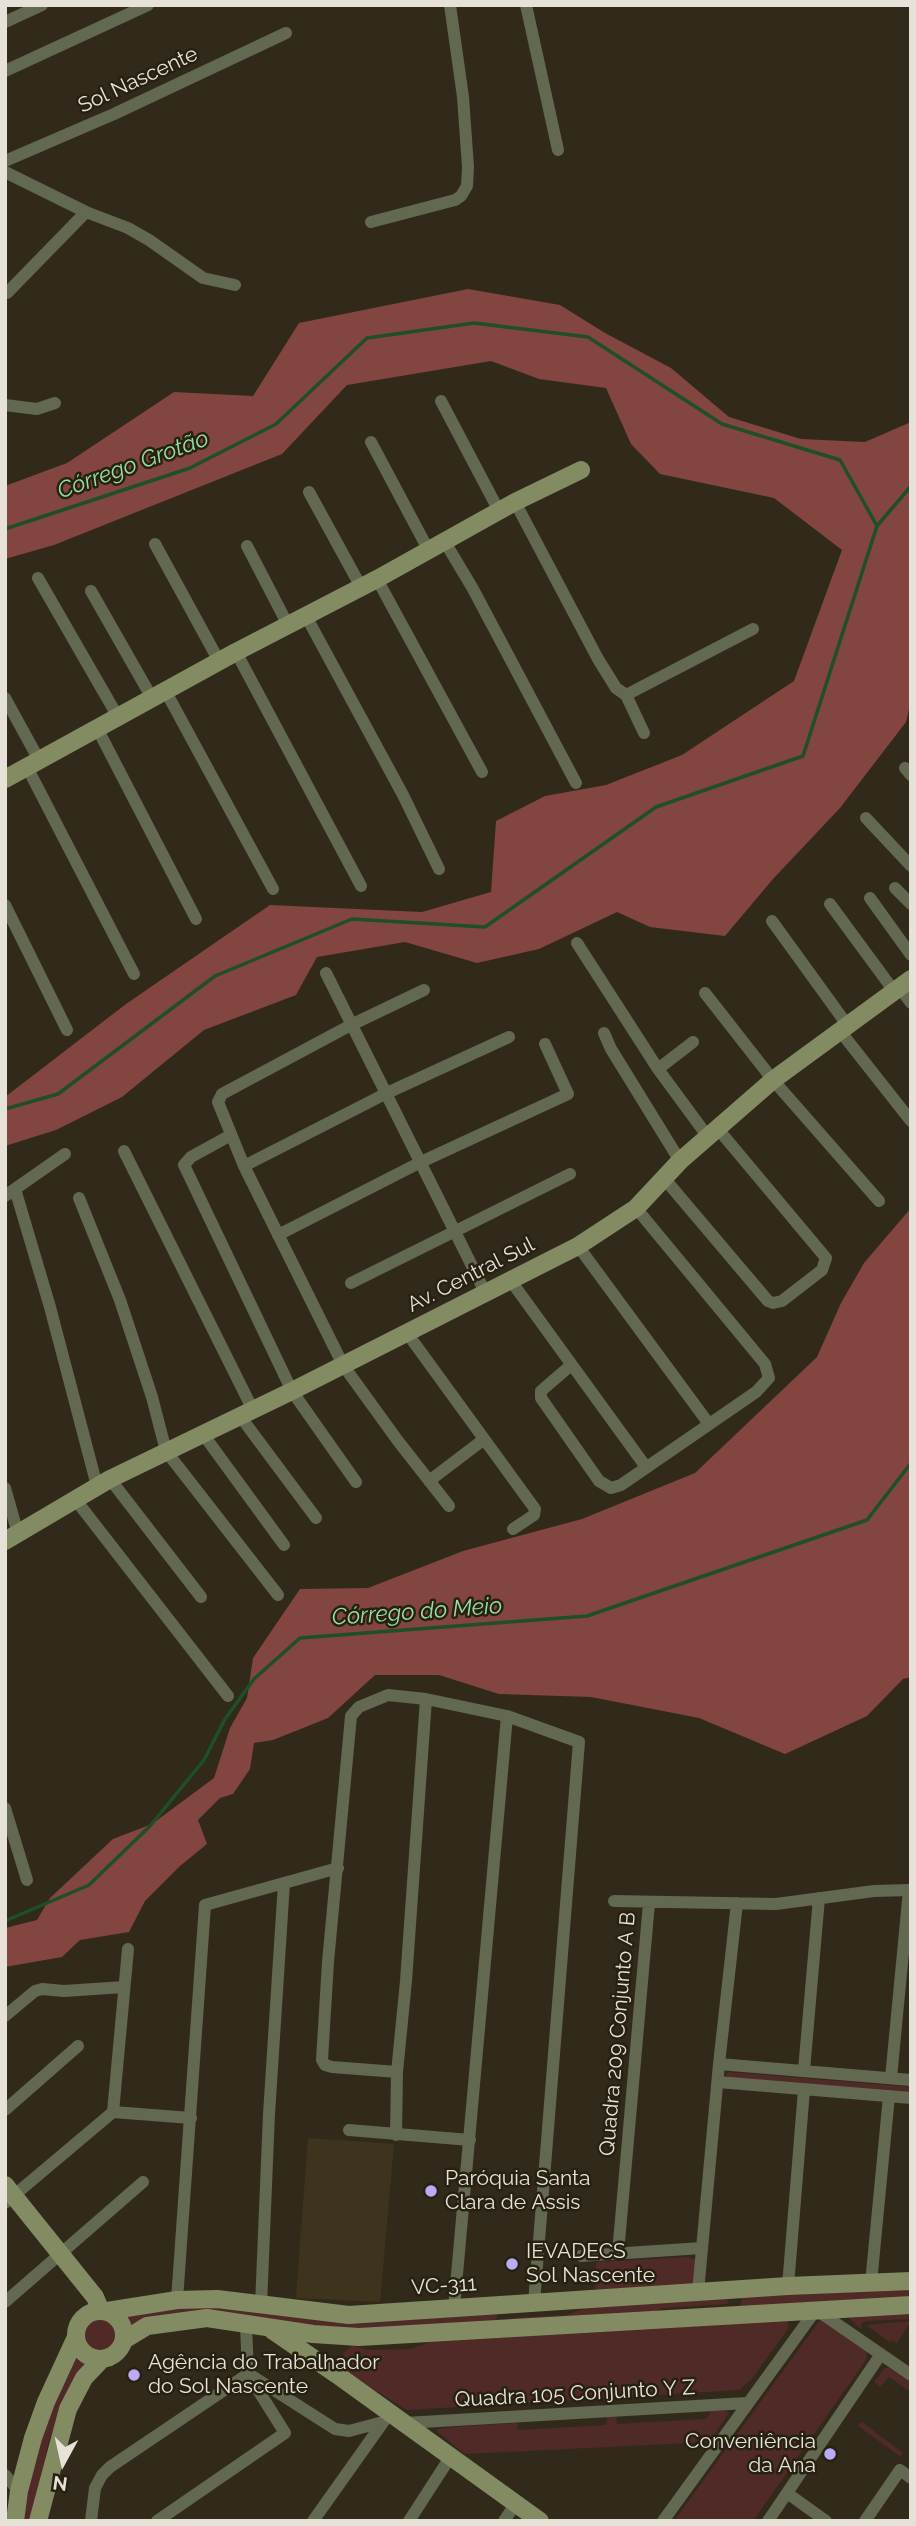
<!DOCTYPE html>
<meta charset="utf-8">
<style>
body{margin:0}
#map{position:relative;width:916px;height:2526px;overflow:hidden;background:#312a1b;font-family:Raleway,sans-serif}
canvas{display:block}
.frame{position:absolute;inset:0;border:7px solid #e6e2d8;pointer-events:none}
.north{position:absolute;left:28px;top:2428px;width:70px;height:70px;-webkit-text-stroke:5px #272111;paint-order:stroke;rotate:188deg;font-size:19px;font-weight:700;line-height:28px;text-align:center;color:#e6e2d8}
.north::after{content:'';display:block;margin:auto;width:24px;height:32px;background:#e6e2d8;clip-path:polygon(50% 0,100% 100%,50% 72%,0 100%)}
</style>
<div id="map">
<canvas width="916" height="2526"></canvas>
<div class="frame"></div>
<div class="north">N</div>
</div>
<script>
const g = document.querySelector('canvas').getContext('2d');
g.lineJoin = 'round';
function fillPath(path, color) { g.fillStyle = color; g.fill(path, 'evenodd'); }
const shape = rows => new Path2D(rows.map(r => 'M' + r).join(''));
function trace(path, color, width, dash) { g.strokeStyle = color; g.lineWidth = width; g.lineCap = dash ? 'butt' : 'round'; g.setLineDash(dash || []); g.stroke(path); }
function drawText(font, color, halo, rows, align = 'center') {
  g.font = font + ' Raleway,sans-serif'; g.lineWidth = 5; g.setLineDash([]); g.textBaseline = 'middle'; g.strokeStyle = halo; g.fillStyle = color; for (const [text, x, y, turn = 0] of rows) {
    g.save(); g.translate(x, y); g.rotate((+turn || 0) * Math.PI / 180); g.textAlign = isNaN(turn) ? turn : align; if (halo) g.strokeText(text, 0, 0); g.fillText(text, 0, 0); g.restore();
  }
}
fillPath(shape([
 [308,2138,394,2144,380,2302,296,2298]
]), '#3e341d');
fillPath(shape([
 [728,2072,911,2087,911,2095,730,2079,726,2075],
 [688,2257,696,2260,694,2287,618,2288,595,2295,596,2262],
 [911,2287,911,2298,740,2309,742,2298],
 [726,2299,729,2301,727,2304,663,2308,645,2315,508,2321,511,2318,566,2315,589,2307],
 [215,2306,357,2324,497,2313,496,2323,391,2331,269,2322,132,2328,122,2313],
 [886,2312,911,2315,911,2319,866,2321,861,2324,861,2329,850,2319,850,2315],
 [783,2318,789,2323,787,2330,751,2380,739,2390,407,2410,341,2369,344,2353,352,2345,368,2350,411,2349,438,2339],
 '84 2336a17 17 0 1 1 34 0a17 17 0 1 1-34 0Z',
 [820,2320,867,2352,866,2360,753,2521,674,2521],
 [911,2321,897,2343,891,2340,889,2342,867,2325],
 [76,2353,89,2365,68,2391,49,2440,31,2521,17,2521,31,2456],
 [885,2368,889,2368,911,2383,911,2392,889,2377,880,2387,876,2384,875,2381],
 [719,2410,729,2412,710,2442,465,2454,437,2432,438,2429,454,2427,517,2423,518,2430,606,2425,607,2417,612,2416,616,2417,617,2424,705,2419,709,2416,711,2411],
 [862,2422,903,2453,901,2457,858,2426]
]), '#502a27');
fillPath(shape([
 [468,289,560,305,605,333,671,368,729,417,801,439,865,442,911,422,911,701,906,722,840,808,773,879,725,936,650,927,617,912,539,949,477,963,405,942,317,957,296,995,204,1030,122,1097,56,1130,5,1146,5,1097,126,1004,270,905,422,912,491,892,496,821,545,796,606,785,682,755,794,681,842,550,774,498,660,474,631,444,606,388,539,379,491,361,347,385,282,454,54,545,5,559,5,486,67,463,174,392,253,396,299,323],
 [911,1208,911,1677,903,1679,867,1716,785,1754,699,1718,591,1697,499,1694,439,1675,375,1675,328,1718,273,1740,254,1743,250,1769,233,1794,220,1798,198,1820,207,1844,180,1866,145,1901,129,1932,80,1940,62,1957,5,1967,5,1928,37,1920,50,1898,113,1839,152,1824,214,1778,230,1728,247,1698,253,1658,300,1589,368,1588,463,1551,582,1519,695,1473,817,1357,841,1303,864,1263]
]), '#824540');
trace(shape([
 [5,529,190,468,276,424,367,338,474,323,588,337,722,424,840,460,877,526],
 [5,1109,58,1094,215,976,352,919,485,927,656,807,803,756,877,526,911,486],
 [5,1921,89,1885,150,1826,204,1760,225,1719,254,1679,300,1638,587,1616,867,1520,911,1463]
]), '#1e4f27', 3.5);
trace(shape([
 [526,5,558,150],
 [5,22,42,5],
 [5,71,148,5],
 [5,161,114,114,286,33],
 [5,172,86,212,128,228,149,240,203,278,235,285],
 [371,222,455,200,461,196,467,186,468,167,463,97,450,5],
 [7,293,86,212],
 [441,401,499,511],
 [5,405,37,409,55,403],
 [371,442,429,551],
 [309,492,361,587],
 [515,502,598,659,616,688,626,695,644,733],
 [445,542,473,589,576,783],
 [155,544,219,661],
 [247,546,288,625],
 [38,578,118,717],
 [377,579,482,772],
 [91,591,152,698],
 [306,616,403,795,439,869],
 [236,652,361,886],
 [165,690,273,889],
 [626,695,753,629],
 [5,698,39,760],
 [97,728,196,919],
 [27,767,134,974],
 [905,768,911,775],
 [866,818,911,866],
 [895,888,911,904],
 [870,898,911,955],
 [830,904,894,991],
 [5,905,67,1030],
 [772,921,848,1026],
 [577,943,658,1069,708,1137],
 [326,973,485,1292],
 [899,987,911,1003],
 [424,990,351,1025,222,1094,218,1102,244,1166,343,1365,398,1441,449,1506],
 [705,993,773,1080,879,1201],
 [840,1031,911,1121],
 [604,1033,611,1049,680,1161],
 [658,1069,693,1042],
 [231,1135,191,1157,184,1165,292,1391,356,1482],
 [124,1151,253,1410],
 [244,1166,387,1093,509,1037],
 [663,1177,768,1301,773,1303,782,1301,822,1270,826,1258,718,1129],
 [15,1189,50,1307,97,1486],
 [5,1196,65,1154],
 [79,1198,120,1300,152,1397,166,1451,278,1595],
 [278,1235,421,1162,568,1094,545,1044],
 [578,1246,709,1424],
 [511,1281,646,1467],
 [351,1283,570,1174],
 [407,1333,535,1509,534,1515,513,1529],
 [570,1366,541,1391,541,1398,599,1481,611,1488,621,1485,756,1392,769,1378,765,1364,636,1208],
 [240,1416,316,1518],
 [203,1434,284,1545],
 [110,1479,201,1597],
 [429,1481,483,1440],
 [5,1488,18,1534],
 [75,1499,228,1696],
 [5,1808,27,1880],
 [614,1901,776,1904,874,1891,911,1890],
 [5,2016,35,1991,42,1989,64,1991,124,1987],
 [719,2064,911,2080],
 [804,2070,819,1898],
 [397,2072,332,2067,325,2065,322,2060,328,1962,351,1716,359,1707,388,1695,426,1699,507,1716,579,1742,534,2303],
 [891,2078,909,1890],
 [718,2082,911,2098],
 [5,2110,78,2046],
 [113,2112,128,1949],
 [349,2130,470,2140],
 [396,2135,397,2072,406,1981,426,1699],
 [5,2203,113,2112,191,2118],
 [618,2253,649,1903],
 [581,2256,702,2248],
 [871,2283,889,2096],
 [788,2286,804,2090],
 [698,2292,719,2064,737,1903],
 [177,2300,205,1905,338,1868],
 [5,2302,143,2182],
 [261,2305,269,2114,284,1883],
 [454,2308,507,1716],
 [818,2311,911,2375],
 [252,2376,335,2429,349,2431,383,2422],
 [405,2423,747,2403],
 [5,2475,19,2491],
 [787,2493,826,2521],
 [91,2521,95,2488,102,2475,110,2467,248,2374],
 [157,2521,285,2433,248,2374,246,2324],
 [313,2521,384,2421],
 [409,2521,451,2456],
 [504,2521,516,2503],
 [663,2521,815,2311],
 [768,2521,881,2354],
 [865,2521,900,2470,911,2478]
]), '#636850', 12);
trace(shape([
 [5,779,236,652,377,579,515,502,581,470],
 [5,1541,110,1479,292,1391,578,1246,636,1208,680,1161,773,1080,911,979],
 [5,2185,95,2297,98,2304,97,2311],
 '76 2335a24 24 0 1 1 48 0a24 24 0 1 1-48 0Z',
 [107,2311,177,2300,217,2299,349,2315,788,2286,911,2281],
 [272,2330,336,2374,540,2521],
 [124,2340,147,2326,207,2318,313,2334,359,2337,911,2305],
 [15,2521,19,2491,33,2438,46,2402,76,2337],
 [38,2521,68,2409,84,2378,102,2359]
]), '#838b63', 18);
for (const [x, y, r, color] of [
 [431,2191,7,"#bbaaf6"],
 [512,2264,7,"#bbaaf6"],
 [134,2375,7,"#bbaaf6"],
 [830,2454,7,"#bbaaf6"]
]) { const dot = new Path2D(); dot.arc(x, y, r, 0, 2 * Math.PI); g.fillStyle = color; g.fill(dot); trace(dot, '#272111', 2.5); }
drawText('21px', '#e6e2d8', '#272111', [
 ["Sol Nascente",138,80,-25],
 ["Av. Central Sul",471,1275,-27],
 ["Quadra 209 Conjunto A B",618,2034,-85],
 ["VC-311",444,2286,-4],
 ["Quadra 105 Conjunto Y Z",575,2394,-3]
]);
drawText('21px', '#e6e2d8', '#272111', [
 ["Paróquia Santa",445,2179],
 ["Clara de Assis",445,2203],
 ["IEVADECS",526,2252],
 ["Sol Nascente",526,2276],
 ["Agência do Trabalhador",148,2363],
 ["do Sol Nascente",148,2387],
 ["Conveniência",816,2442,"right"],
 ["da Ana",816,2466,"right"]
], 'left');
drawText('italic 23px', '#96dfa0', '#272111', [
 ["Córrego Grotão",133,465,-20],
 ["Córrego do Meio",417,1612,-4]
]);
</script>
